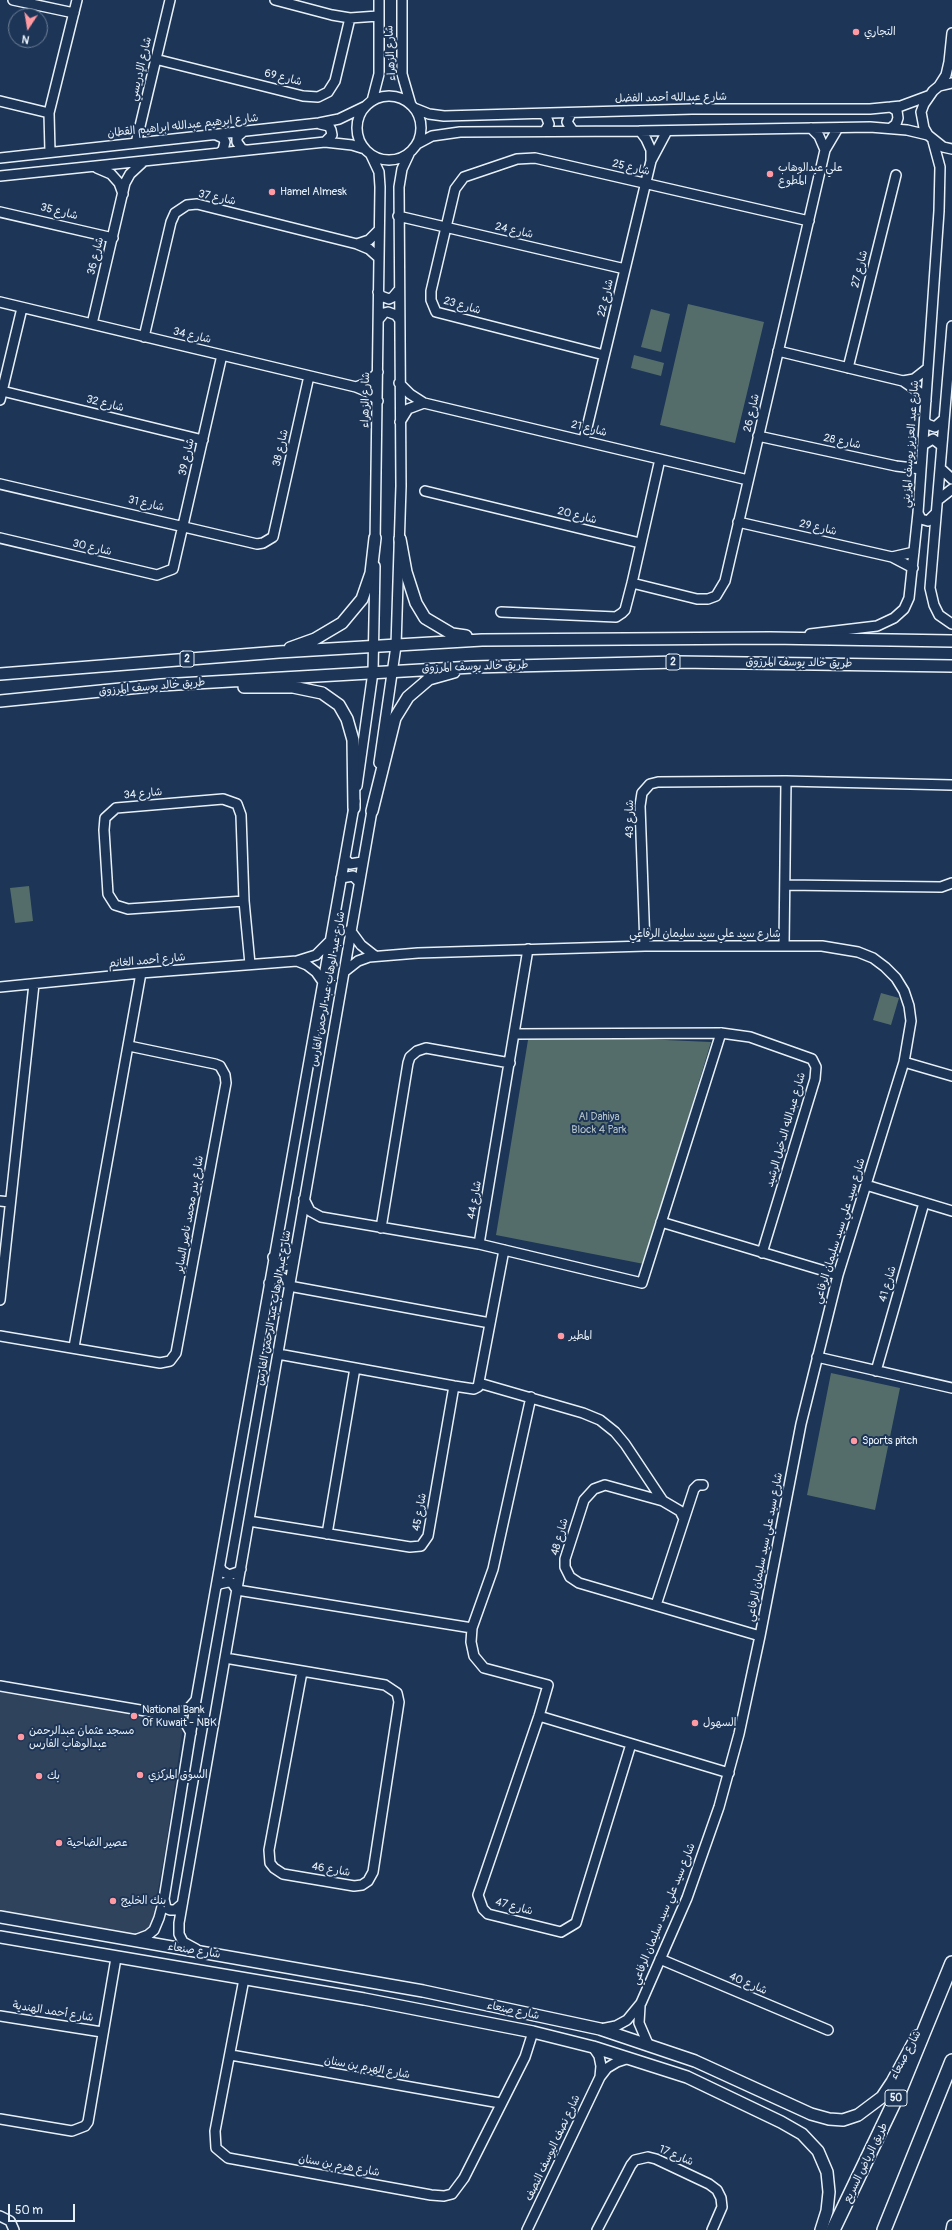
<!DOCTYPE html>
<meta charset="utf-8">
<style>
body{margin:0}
#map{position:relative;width:952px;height:2230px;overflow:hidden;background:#1d3557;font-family:Pangolin,sans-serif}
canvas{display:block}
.north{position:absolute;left:8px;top:8px;width:40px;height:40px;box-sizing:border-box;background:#1d3557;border:1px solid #6e8097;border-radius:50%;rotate:192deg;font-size:11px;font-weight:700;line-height:16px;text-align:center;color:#e8f1f8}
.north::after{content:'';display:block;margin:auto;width:14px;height:18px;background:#ff9aa2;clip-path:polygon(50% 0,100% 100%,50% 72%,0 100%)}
.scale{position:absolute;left:8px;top:2204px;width:67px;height:18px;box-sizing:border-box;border:2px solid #e8f1f8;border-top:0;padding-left:5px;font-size:12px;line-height:14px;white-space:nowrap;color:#e8f1f8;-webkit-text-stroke:3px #1d3557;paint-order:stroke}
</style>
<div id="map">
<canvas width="952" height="2230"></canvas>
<div class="north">N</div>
<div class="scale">50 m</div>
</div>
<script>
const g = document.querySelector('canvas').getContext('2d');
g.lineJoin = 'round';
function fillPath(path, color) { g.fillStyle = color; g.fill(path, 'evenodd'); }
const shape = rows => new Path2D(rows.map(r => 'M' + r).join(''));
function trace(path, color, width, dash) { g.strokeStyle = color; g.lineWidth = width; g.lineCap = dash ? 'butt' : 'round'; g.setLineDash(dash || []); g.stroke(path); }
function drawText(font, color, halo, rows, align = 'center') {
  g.font = font + ' Pangolin,"Playpen Sans Arabic",sans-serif'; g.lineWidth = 4; g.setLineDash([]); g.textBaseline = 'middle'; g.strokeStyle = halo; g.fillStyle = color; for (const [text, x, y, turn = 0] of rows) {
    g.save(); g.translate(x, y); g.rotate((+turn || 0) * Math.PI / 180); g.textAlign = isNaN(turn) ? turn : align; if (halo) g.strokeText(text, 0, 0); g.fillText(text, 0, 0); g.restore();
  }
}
fillPath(shape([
 [0,1692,175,1721,183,1726,166,1846,151,1928,144,1934,130,1938,0,1916]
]), '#30435c');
fillPath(shape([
 [688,304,764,322,735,443,660,425],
 [651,309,670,314,661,352,641,347],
 [634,355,664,363,661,376,631,368],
 [29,886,33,921,15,923,10,888],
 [881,993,899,998,891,1025,873,1020],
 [529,1034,711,1042,644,1264,496,1235],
 [831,1373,900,1388,875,1510,807,1495]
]), '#546d6a');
const minor = shape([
 [13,0,74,13],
 [275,0,332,15,350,18,378,16],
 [402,0,402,74,411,105],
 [155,59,303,96,318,97,328,92,335,81,350,18],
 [952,83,939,86,933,91,924,104,921,112,924,128,928,135,943,147,952,149],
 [939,86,946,75,949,62,952,33],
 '357 128a32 32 0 1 1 64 0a32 32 0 1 1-64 0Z',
 [0,101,49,113],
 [372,101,379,74,379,0],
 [414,108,429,114,444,116,692,109,870,109,901,106,928,96],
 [571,113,567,122,573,131],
 [543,114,546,116,549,124,545,131],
 [320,124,329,126,331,130,332,135,325,142],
 [811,128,819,136,825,150],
 [891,128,896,124,898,118,897,111,891,107],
 [244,131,237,137,237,142,242,149,246,150],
 [640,131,646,139,651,150,651,160],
 [214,134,223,138,225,142,223,150,219,153],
 [136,143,170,0],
 [417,144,432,136,460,132,640,131,870,127,907,130,928,135],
 [50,152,49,113,77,0],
 [371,155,379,172,380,187,375,544],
 [0,158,319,123,339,119,366,106],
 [97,168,111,174,119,183,123,194],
 [0,176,325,142,352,145,365,149],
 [0,212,113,238],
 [398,216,625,269],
 [357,244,369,240,379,230],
 [378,292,381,296,389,299,393,297,398,291],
 [0,302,356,387,368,392,378,401],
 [379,319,384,313,388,312,396,315,399,319],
 [92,324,125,183,130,174,144,161],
 [952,326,930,588,934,605,939,615,952,624],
 [144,337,171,222,175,213,187,205,197,204,357,244,369,249,379,258],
 [778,351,903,381,919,392,926,401],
 [604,355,436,312,431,300,431,291,455,189,464,177,517,159,535,158,809,221],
 [848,368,896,175],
 [903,381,914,379,928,368],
 [399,383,410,394,424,403,748,480],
 [356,387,369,382,378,372],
 [2,391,203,440],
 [0,400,22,308],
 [925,421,927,424,935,427,944,419],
 [400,422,408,409,424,403],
 [758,436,896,466,921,469],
 [584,440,651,161,667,131],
 [923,445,933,439,942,446],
 [940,468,952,479],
 [0,484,257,544,263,543,273,537,309,376],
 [425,491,640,543],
 [938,500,952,489],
 [918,513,921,519,928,521,936,513],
 [738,522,892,557,913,568],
 [0,538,157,575,173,569,222,355],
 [892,557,914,552],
 [632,583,697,599,708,599,716,596,725,581,825,150,838,128],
 [501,612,616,617,622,613,625,610,632,583,660,459],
 [810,634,877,626,894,618,904,609,909,598,918,513,939,211,940,167,933,141],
 [379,763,396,646,401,486,399,187,402,169,409,154],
 [357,786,373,672,375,566],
 [345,859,350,864,362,862],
 [341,878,353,876,359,882],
 [785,885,941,887,952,883],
 [244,901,128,909,115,905,108,894,104,830,105,818,116,808,223,799,237,804,241,815,244,901,250,964],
 [350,930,361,945,375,956],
 [645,946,640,806,642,793,650,784,658,782,786,781,952,785],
 [784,946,786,781],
 [297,961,307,965,316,972,323,982],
 [344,972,358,961,369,957,418,953,645,946,822,946,858,952,873,958,885,967,896,978,904,991,909,1006,911,1021,904,1062,838,1275,801,1424,760,1636,739,1734,719,1807,687,1898,641,2003,627,2020,616,2026,601,2029],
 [0,987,141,973,297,961,316,955,329,942],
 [515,1034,721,1033,750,1037,812,1059,816,1067,815,1079,762,1253],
 [904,1062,952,1076],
 [866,1185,952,1211],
 [304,1199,310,1211,321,1217,479,1244,642,1283,721,1033],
 [0,1201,10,1202],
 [661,1222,838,1275],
 [381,1228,408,1063,410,1057,417,1051,426,1048,510,1063],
 [479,1244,528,949],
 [273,1257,274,1261,281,1266,289,1265,293,1259],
 [269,1283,273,1279,283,1278,289,1286,490,1323],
 [0,1300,34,984],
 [0,1336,160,1363,170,1361,176,1353,226,1083,225,1075,220,1066,215,1064,129,1046],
 [74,1347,141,973],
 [278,1354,454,1386,474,1389,478,1387,504,1250],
 [817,1357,952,1388],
 [876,1371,924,1203],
 [479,1383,583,1413,600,1420,615,1432,625,1444,663,1501,680,1511,684,1519],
 [531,1397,493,1569,472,1628,471,1642,474,1656,484,1668,548,1685,539,1716,478,1895,483,1909,488,1914,561,1932,576,1923,631,1744],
 [663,1501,605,1485,594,1489,584,1500,565,1559,565,1567,570,1577,579,1583,760,1636],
 [249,1521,410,1547,421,1546,428,1536,454,1386],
 [327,1534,355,1368],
 [220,1567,222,1571,229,1575,238,1572,241,1569],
 [216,1587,219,1584,228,1582,232,1583,237,1590,472,1628],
 [656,1605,694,1489,698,1485,703,1485],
 [225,1658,385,1685,397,1693,399,1702,373,1872,368,1881,362,1885,354,1886,283,1874,274,1868,270,1863,269,1850,302,1672],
 [0,1686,169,1715,178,1717,186,1724,191,1733],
 [170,1714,179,1713,189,1708,196,1700],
 [539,1716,729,1773],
 [164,1899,166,1908,170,1910,175,1910,182,1904],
 [135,1940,148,1935,154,1930,159,1918,164,1899,196,1700,355,801],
 [196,1949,183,1942,179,1934,179,1923,373,805],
 [660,1959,828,2030],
 [244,1979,215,2131,216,2148,228,2158,431,2195,444,2196,452,2194,464,2178,525,2057,533,2032],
 [640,2006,639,2023,648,2044],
 [0,2016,102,2032],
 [593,2047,599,2056,601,2066,600,2077],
 [231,2055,500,2103],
 [0,2119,72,2131,85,2126,88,2122,116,1958],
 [0,2216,10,2221,14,2230],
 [527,2230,600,2077,607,2068,617,2062,629,2058],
 [597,2230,631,2165,635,2160,648,2157,656,2159,709,2184,717,2190,721,2198,722,2207,712,2230],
 [951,2230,952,2225]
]);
const major = shape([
 [400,539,406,572,416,603,425,618,452,634,466,636],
 [290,648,315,639,342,623,362,599,371,573,375,538],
 [0,674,279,652,482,640,770,638,952,641],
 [244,687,293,687,322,693,339,705,347,719,353,740,354,808],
 [0,701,161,685,473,667,678,662,952,666],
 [372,811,395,718,408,697,429,679,454,672],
 [0,1917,423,1991,600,2029,695,2061,811,2114,829,2119,843,2120,858,2115,882,2097,892,2082,917,2036],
 [0,1937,364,1999,533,2032,593,2047,687,2077,781,2122,802,2134,818,2151,827,2172,829,2192,827,2211,821,2230]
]);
const highway = shape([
 [833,2230,900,2090,952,1963],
 [884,2230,952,2061]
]);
trace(minor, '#e8f1f8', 12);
trace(major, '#e8f1f8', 14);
trace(highway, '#e8f1f8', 16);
trace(minor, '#1d3557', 9);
trace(major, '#1d3557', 11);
trace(highway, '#1d3557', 13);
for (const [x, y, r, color] of [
 [856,32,4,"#ff9aa2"],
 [770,174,4,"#ff9aa2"],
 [272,192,4,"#ff9aa2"],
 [561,1336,4,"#ff9aa2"],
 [854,1441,4,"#ff9aa2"],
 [134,1716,4,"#ff9aa2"],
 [695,1723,4,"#ff9aa2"],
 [21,1737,4,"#ff9aa2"],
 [140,1775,4,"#ff9aa2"],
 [39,1776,4,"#ff9aa2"],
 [59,1843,4,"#ff9aa2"],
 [113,1901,4,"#ff9aa2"]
]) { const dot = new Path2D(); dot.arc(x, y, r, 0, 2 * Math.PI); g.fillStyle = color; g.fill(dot); trace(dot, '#1d3557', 1.5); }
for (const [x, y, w] of [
 [187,659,14],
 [673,662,14],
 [896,2098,22]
]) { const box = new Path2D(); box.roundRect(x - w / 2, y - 8, w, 16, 3); g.fillStyle = '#1d3557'; g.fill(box); trace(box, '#e8f1f8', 1); }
drawText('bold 10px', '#e8f1f8', null, [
 ["2",187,659],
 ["2",673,662],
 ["50",896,2098]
]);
drawText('11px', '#e8f1f8', '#1d3557', [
 ["التجاري",864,32],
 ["علي عبدالوهاب",778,168],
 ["المطوع",778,181],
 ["Hamel Almesk",280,192],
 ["المطير",569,1336],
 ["Sports pitch",862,1441],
 ["National Bank",142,1710],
 ["Of Kuwait - NBK",142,1723],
 ["السهول",703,1723],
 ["مسجد عثمان عبدالرحمن",29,1731],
 ["عبدالوهاب الفارس",29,1744],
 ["السوق المركزي",148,1775],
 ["بك",47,1776],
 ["عصير الضاحية",67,1843],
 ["بنك الخليج",121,1901]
], 'left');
drawText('11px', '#e8f1f8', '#1d3557', [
 ["شارع الزهراء",391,53,-93],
 ["شارع الإدريسي",141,69,-77],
 ["شارع 69",283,78,14],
 ["شارع عبدالله أحمد الفضل",671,98,-1],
 ["شارع ابرهيم عبدالله ابراهيم القطان",183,126,-6],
 ["شارع 25",631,168,13],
 ["شارع 37",217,198,12],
 ["شارع 35",59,212,14],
 ["شارع 24",514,231,13],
 ["شارع 36",96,256,-76],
 ["شارع 27",860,269,-76],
 ["شارع 22",606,298,-77],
 ["شارع 23",462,306,16],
 ["شارع 34",192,336,13],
 ["شارع الزهراء",366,400,-89],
 ["شارع 32",105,404,14],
 ["شارع 26",752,413,-77],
 ["شارع 21",589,429,14],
 ["شارع 28",842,442,12],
 ["شارع عبد العزيز يوسف المزيني",911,444,-86],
 ["شارع 38",281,448,-77],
 ["شارع 39",187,457,-77],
 ["شارع 31",146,504,13],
 ["شارع 20",577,516,14],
 ["شارع 29",818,528,13],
 ["شارع 30",92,548,13],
 ["طريق خالد يوسف المرزوق",799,663,1],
 ["طريق خالد يوسف المرزوق",475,667,-2],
 ["طريق خالد يوسف المرزوق",152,687,-5],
 ["شارع 34",143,794,-5],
 ["شارع 43",630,819,-90],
 ["شارع سيد علي سيد سليمان الرفاعي",705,934],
 ["شارع أحمد الغانم",147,961,-5],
 ["شارع عبد الوهاب عبد الرحمن الفارس",328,989,-80],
 ["شارع عبدالله الدخيل الرشيد",786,1130,-74],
 ["شارع 44",475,1200,-80],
 ["شارع بدر محمد ناصر الساير",190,1214,-80],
 ["شارع سيد علي سيد سليمان الرفاعي",840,1231,-73],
 ["شارع 41",888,1284,-74],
 ["شارع عبد الوهاب عبد الرحمن الفارس",274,1308,-80],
 ["شارع 45",420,1512,-80],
 ["شارع 48",560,1537,-74],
 ["شارع سيد علي سيد سليمان الرفاعي",765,1547,-79],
 ["شارع 46",331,1870,10],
 ["شارع 47",514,1907,15],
 ["شارع سيد علي سيد سليمان الرفاعي",664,1914,-68],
 ["شارع صنعاء",194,1951,9],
 ["شارع 40",748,1984,23],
 ["شارع صنعاء",513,2011,12],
 ["شارع أحمد الهندية",53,2012,9],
 ["شارع صنعاء",906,2055,-62],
 ["شارع الهرم بن سنان",367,2068,10],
 ["شارع نصف اليوسف النصف",553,2148,-65],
 ["شارع 17",676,2156,23],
 ["طريق الرياض السريع",866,2163,-64],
 ["شارع هرم بن سنان",339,2166,10]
]);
drawText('11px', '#b4c3c6', '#1d3557', [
 ["Al Dahiya",599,1117],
 ["Block 4 Park",599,1130]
]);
</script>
